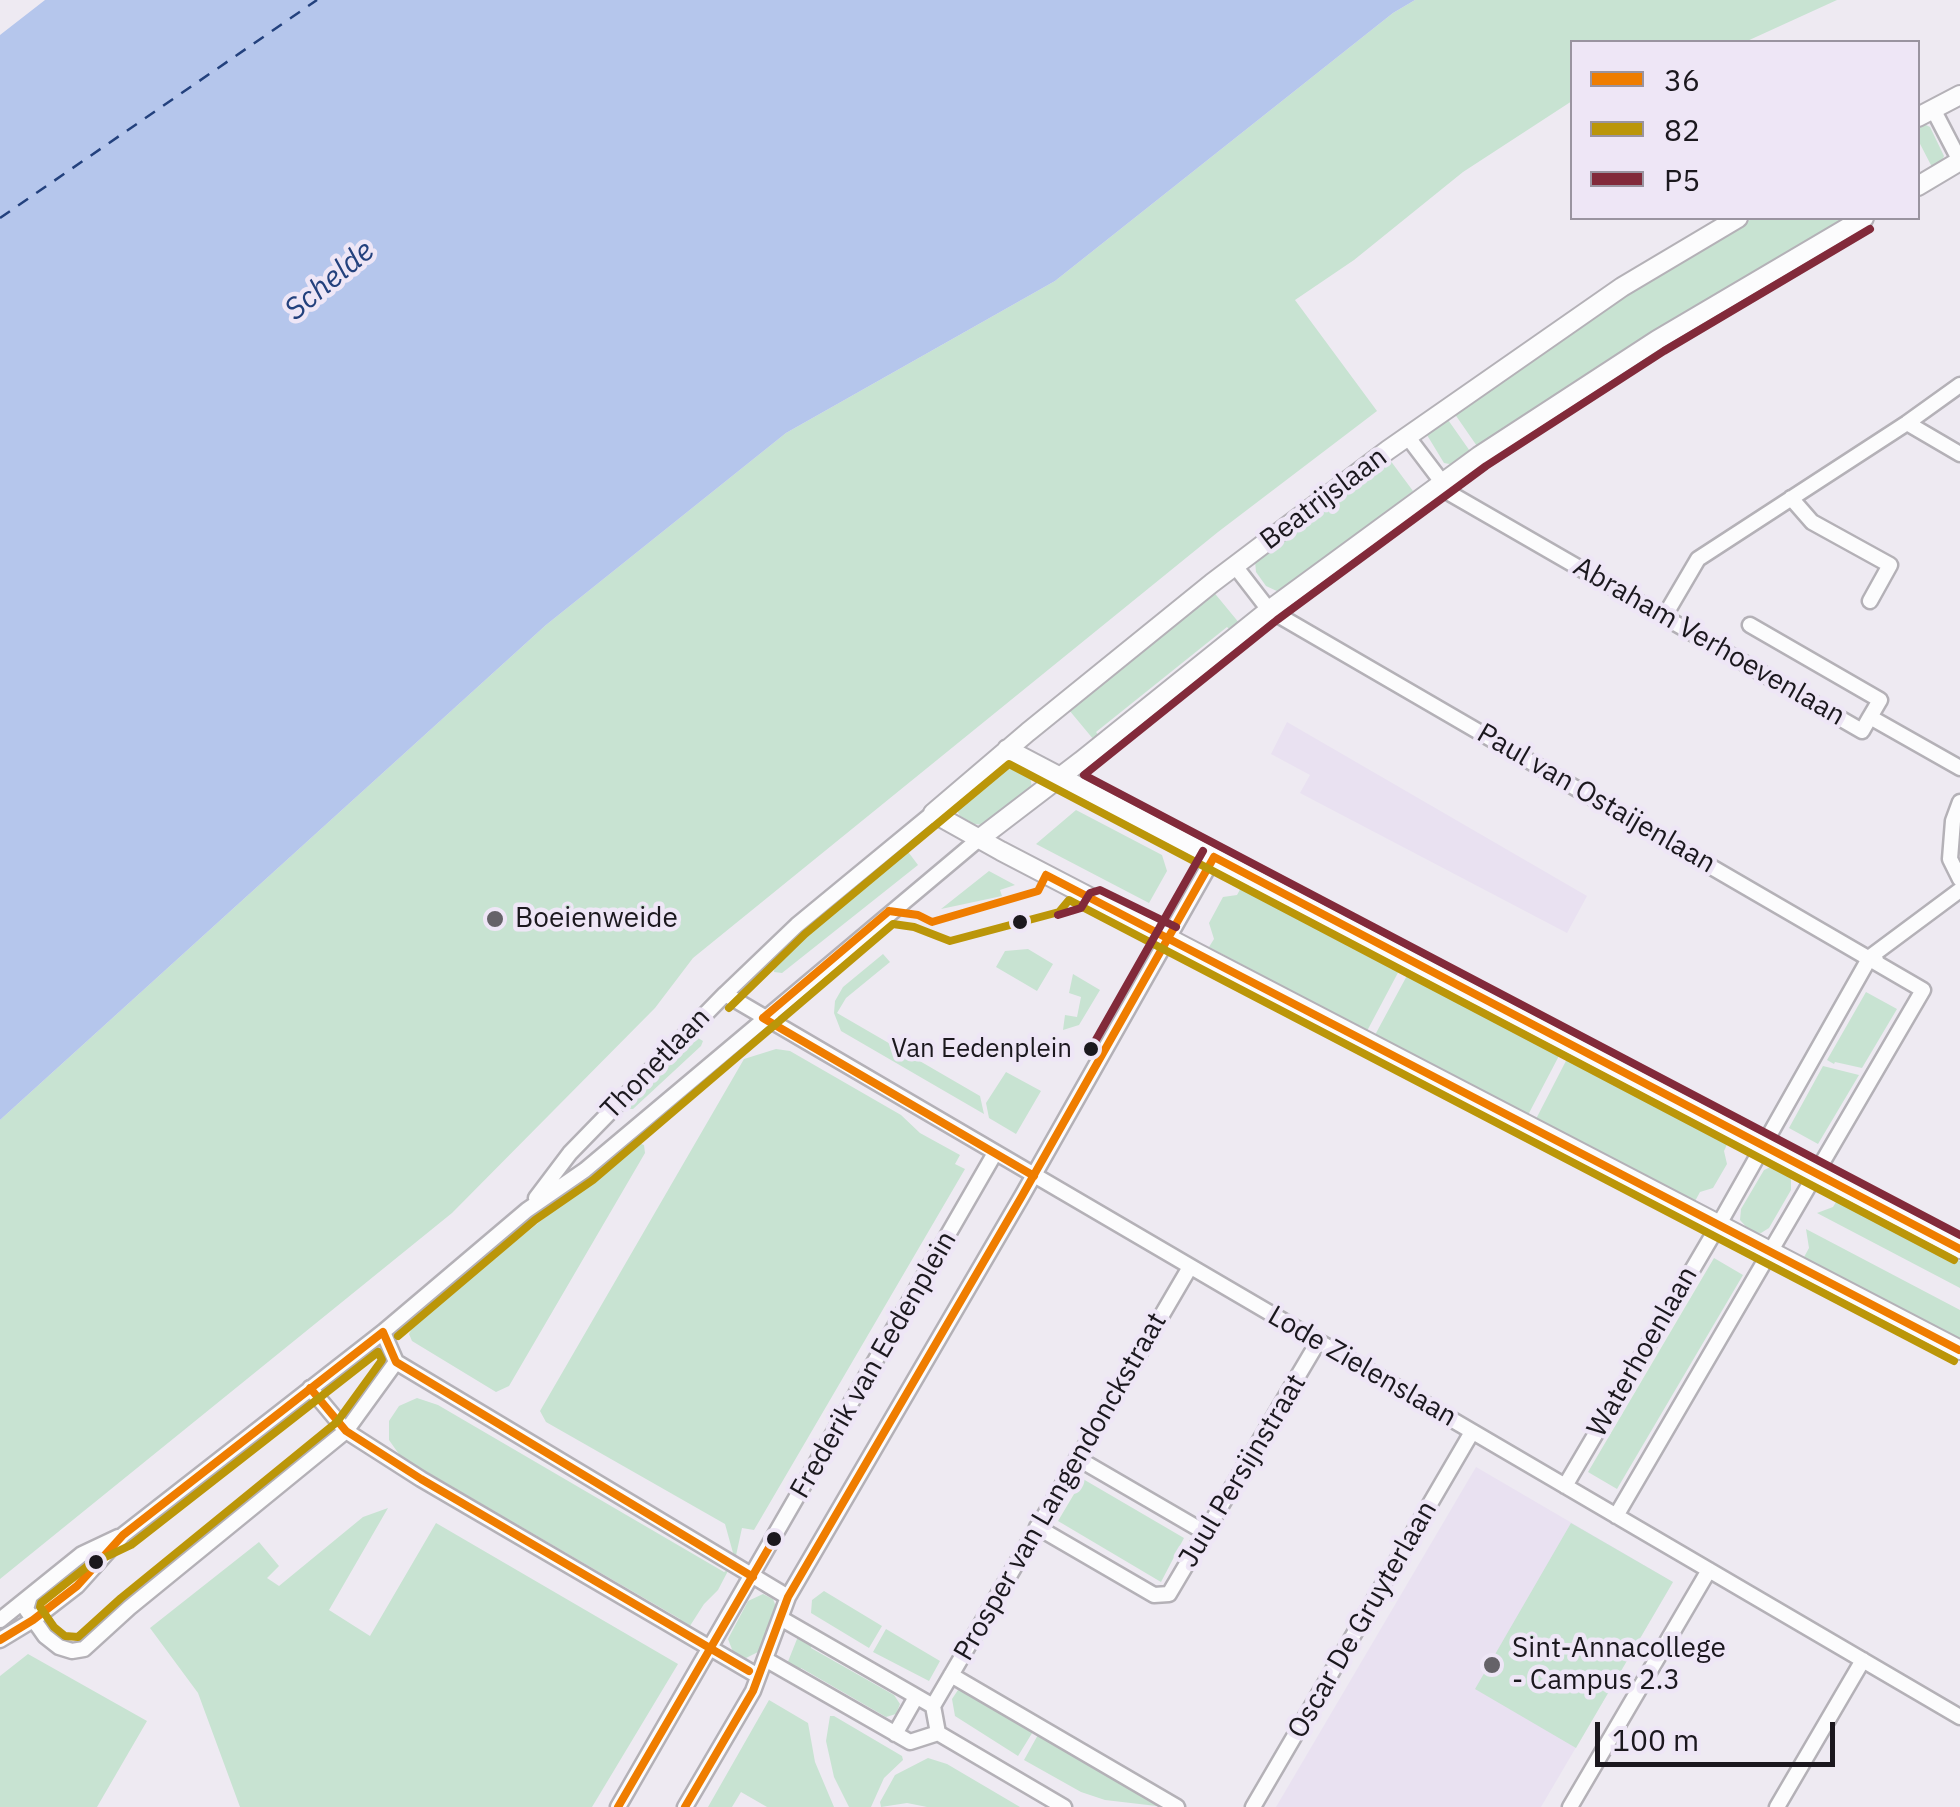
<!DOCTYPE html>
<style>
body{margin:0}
#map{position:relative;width:1960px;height:1807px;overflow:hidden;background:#eeeaf2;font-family:"IBM Plex Sans",sans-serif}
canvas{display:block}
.legend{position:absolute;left:1570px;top:40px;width:350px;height:180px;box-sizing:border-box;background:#eee6f6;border:2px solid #9a94a0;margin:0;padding:12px 18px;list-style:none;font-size:30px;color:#1b181e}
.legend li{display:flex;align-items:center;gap:20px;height:50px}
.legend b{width:50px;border:2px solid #9a94a0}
.scale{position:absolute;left:1595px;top:1722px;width:240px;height:45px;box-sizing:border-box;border:5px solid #1b181e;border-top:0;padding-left:12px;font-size:30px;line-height:35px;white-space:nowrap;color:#1b181e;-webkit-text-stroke:8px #eee6f6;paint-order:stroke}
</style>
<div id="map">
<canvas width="1960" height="1807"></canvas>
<ul class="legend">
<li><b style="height:12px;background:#ef7d00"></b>36</li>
<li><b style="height:12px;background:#bb9609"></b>82</li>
<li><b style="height:12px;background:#822a3a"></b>P5</li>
</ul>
<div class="scale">100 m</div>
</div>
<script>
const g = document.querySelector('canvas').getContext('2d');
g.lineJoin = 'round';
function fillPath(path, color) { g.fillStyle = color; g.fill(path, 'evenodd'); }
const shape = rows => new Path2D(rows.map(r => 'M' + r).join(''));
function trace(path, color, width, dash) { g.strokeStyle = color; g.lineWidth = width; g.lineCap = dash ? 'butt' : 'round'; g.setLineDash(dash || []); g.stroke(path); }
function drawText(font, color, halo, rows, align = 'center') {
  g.font = font + ' "IBM Plex Sans",sans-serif'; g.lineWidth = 9; g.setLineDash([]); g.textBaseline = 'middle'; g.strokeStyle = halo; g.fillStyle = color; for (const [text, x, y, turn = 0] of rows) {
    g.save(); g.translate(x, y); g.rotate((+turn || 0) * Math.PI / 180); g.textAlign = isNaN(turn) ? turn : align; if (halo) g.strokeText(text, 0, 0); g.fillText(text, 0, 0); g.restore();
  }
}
fillPath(shape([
 [1287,722,1587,896,1567,933,1300,793,1310,775,1271,754],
 [1476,1467,1673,1582,1541,1807,1276,1807]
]), '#e9e1f1');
fillPath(shape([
 [1415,0,1837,0,1745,42,1572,42,1572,101,1463,172,1354,260,1295,300,1377,411,1218,532,693,958,655,1008,452,1213,0,1579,0,1120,546,625,786,433,1055,281,1393,13],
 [1922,123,1930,127,1944,156,1941,164,1933,169,1918,140,1918,124],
 [1753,218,1847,218,1579,383,1479,449,1452,410,1630,293],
 [1446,417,1472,454,1455,465,1444,463,1427,435],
 [1387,456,1413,491,1286,588,1279,592,1266,586,1256,572,1255,561],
 [1212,590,1240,624,1231,631,1227,627,1096,732,1099,736,1094,740,1069,710,1206,601,1203,597],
 [1001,764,1014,764,1030,774,1032,789,984,825,974,824,960,816,955,807,957,800],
 [1076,810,1162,855,1167,871,1149,903,1036,844],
 [906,849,918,865,782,973,774,972,775,963,827,913],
 [989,871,1015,885,1000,890,1002,896,941,909],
 [1243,884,1401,967,1367,1031,1209,947,1214,939,1209,923,1223,897,1237,895],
 [1028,949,1053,964,1037,991,996,967,1005,951],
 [883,954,890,962,846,998,837,1013,980,1096,984,1114,841,1031,834,1013,835,1001,843,987],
 [1410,970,1561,1052,1528,1115,1375,1035],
 [1073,974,1100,990,1079,1025,1063,1030,1065,1015,1077,1017,1081,997,1069,993],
 [1866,992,1897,1009,1862,1068,1835,1062,1834,1064,1827,1060],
 [698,1038,703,1041,701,1046,633,1109,628,1109,629,1104],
 [776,1049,790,1051,901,1115,920,1133,960,1155,955,1164,965,1169,754,1530,742,1528,735,1560,725,1524,546,1422,540,1411,744,1059],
 [1569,1055,1729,1140,1724,1151,1727,1164,1713,1188,1700,1192,1694,1203,1536,1119],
 [1823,1066,1859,1075,1818,1144,1789,1128],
 [1006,1072,1041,1091,1016,1134,989,1118,986,1103],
 [639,1143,644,1145,645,1153,509,1386,496,1392,412,1341,409,1334,416,1320],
 [1777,1164,1791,1174,1791,1190,1769,1228,1761,1233,1751,1232,1740,1220,1741,1209,1764,1170],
 [1839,1197,1960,1261,1960,1288,1817,1213,1833,1207],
 [1806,1229,1960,1310,1960,1339,1803,1259,1809,1248],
 [1714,1258,1743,1275,1617,1489,1588,1472],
 [417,1398,438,1405,724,1572,729,1569,718,1590,704,1604,688,1629,679,1624,680,1619,401,1457,389,1440,389,1421,399,1406],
 [1083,1479,1184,1538,1161,1582,1058,1521],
 [388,1508,329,1610,370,1636,436,1523,678,1664,592,1807,240,1807,198,1693,150,1628,259,1542,279,1566,267,1578,279,1586,363,1517],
 [1571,1523,1673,1582,1576,1748,1475,1689],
 [824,1591,882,1626,869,1648,811,1613,812,1600],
 [763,1594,773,1599,777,1609,760,1651,746,1658,733,1652,728,1639,748,1601],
 [886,1629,940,1661,929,1681,873,1652],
 [799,1634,813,1642,811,1648,894,1695,900,1704,896,1714,886,1717,801,1668,799,1671,787,1664],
 [28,1654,147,1721,97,1807,0,1807,0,1676],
 [960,1687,1034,1730,1018,1756,955,1716,952,1699],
 [769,1700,808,1723,815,1762,834,1807,767,1807,741,1792,732,1807,708,1807],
 [830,1716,834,1716,902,1756,903,1760,884,1778,871,1807,849,1807,834,1777,826,1741],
 [1039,1733,1165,1807,1105,1800,1081,1792,1024,1760],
 [928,1758,947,1764,1020,1807,927,1807,907,1803,881,1807,880,1802,895,1775]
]), '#c8e3d2');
fillPath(shape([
 [45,0,1415,0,1393,13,1055,281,786,433,546,625,0,1120,0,35]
]), '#b5c6ec');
trace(shape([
 [0,218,317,0]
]), '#23417d', 2.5, [12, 10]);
const minor = shape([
 [1933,109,1960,161],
 [1907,423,1960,454],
 [1407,436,1451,494,1862,731,1870,717,1960,768],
 [1791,498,1812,522,1890,565,1870,601],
 [1235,566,1269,610,1283,618,1923,990],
 [1664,617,1698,559,1907,423,1960,385],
 [1750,625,1880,700,1870,717],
 [1960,802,1953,821,1950,859,1960,879],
 [1876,960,1870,957,1960,890],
 [725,994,1960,1717],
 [536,1198,570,1153,725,994,797,925,933,813],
 [383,1332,396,1362,788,1597],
 [310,1388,346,1431,421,1479,758,1676],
 [1077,1458,1206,1533],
 [1565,1486,1718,1226,1870,957],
 [1616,1516,1923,990],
 [1037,1527,1154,1595,1169,1594,1318,1342],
 [30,1596,26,1609,45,1636,59,1647,72,1651,84,1649,129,1608,346,1431,396,1362],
 [782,1619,933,1706,938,1733],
 [0,1620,82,1554,118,1537],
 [0,1640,33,1620,77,1586,123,1535,383,1332,527,1210,585,1170,979,839],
 [765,1659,910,1742,938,1733,1064,1807],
 [951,1675,1177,1807],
 [933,1706,1190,1267],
 [895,1734,916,1697],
 [618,1807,995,1153],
 [685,1807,753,1691,788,1597,1022,1196,1214,857],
 [1253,1807,1472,1432],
 [1570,1807,1709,1570],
 [1777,1807,1863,1660]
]);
const tertiary = shape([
 [1918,117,1960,95],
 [1918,186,1960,161],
 [1738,218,1622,287,1388,450,1212,583,1028,732,933,813,1001,851,1960,1350],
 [1007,749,1960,1249],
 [979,839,1081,761,1269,610,1479,456,1657,340,1864,218]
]);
trace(minor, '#b4b1b7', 19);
trace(tertiary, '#b4b1b7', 22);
trace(minor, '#fcfcfd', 14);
trace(tertiary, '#fcfcfd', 18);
trace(shape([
 [1214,857,1960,1249],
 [1046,875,1959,1350],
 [889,911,918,915,932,922,1038,891,1046,875],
 [763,1018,1034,1176],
 [763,1018,889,911],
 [310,1388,346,1431,421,1479,749,1671],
 [0,1640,33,1620,77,1586,123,1535,383,1332,396,1362,753,1577],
 [618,1807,774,1539],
 [685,1807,753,1691,788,1597,1022,1196,1214,857]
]), '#ef7d00', 8);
trace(shape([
 [729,1008,805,934,1009,764,1954,1260],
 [398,1336,535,1220,593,1180,893,924,914,927,950,941,1059,912,1069,900,1954,1361],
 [378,1352,382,1360,337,1422,121,1598,78,1637,65,1636,54,1627,40,1607,41,1603,89,1565,131,1545,378,1352]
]), '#bb9609', 8);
trace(shape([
 [1870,229,1664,351,1486,466,1277,620,1084,775,1960,1235],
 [1058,915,1081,908,1090,893,1100,890,1176,927],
 [1089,1052,1203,851]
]), '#822a3a', 8);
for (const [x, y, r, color] of [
 [495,919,10,"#656268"],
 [1020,922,9,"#1b181e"],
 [1091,1049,9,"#1b181e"],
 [774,1539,9,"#1b181e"],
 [96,1562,9,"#1b181e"],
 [1492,1665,10,"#656268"]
]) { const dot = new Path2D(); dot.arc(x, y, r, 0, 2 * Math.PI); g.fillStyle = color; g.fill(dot); trace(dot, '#eee6f6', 4); }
drawText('26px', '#1b181e', '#eee6f6', [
 ["Van Eedenplein",1072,1049]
], 'right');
drawText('28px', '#1b181e', '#eee6f6', [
 ["Beatrijslaan",1324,499,-37],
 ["Abraham Verhoevenlaan",1709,642,30],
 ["Paul van Ostaijenlaan",1596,799,30],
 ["Thonetlaan",656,1064,-46],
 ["Waterhoenlaan",1643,1352,-60],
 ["Frederik van Eedenplein",874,1365,-60],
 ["Lode Zielenslaan",1362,1367,30],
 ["Juul Persijnstraat",1243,1471,-59],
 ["Prosper van Langendonckstraat",1061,1487,-60],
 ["Oscar De Gruyterlaan",1363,1620,-60]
]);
drawText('28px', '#1b181e', '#eee6f6', [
 ["Boeienweide",515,919],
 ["Sint-Annacollege",1512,1649],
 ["- Campus 2.3",1512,1681]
], 'left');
drawText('italic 30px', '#23417d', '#eee6f6', [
 ["Schelde",330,281,-40]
]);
</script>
